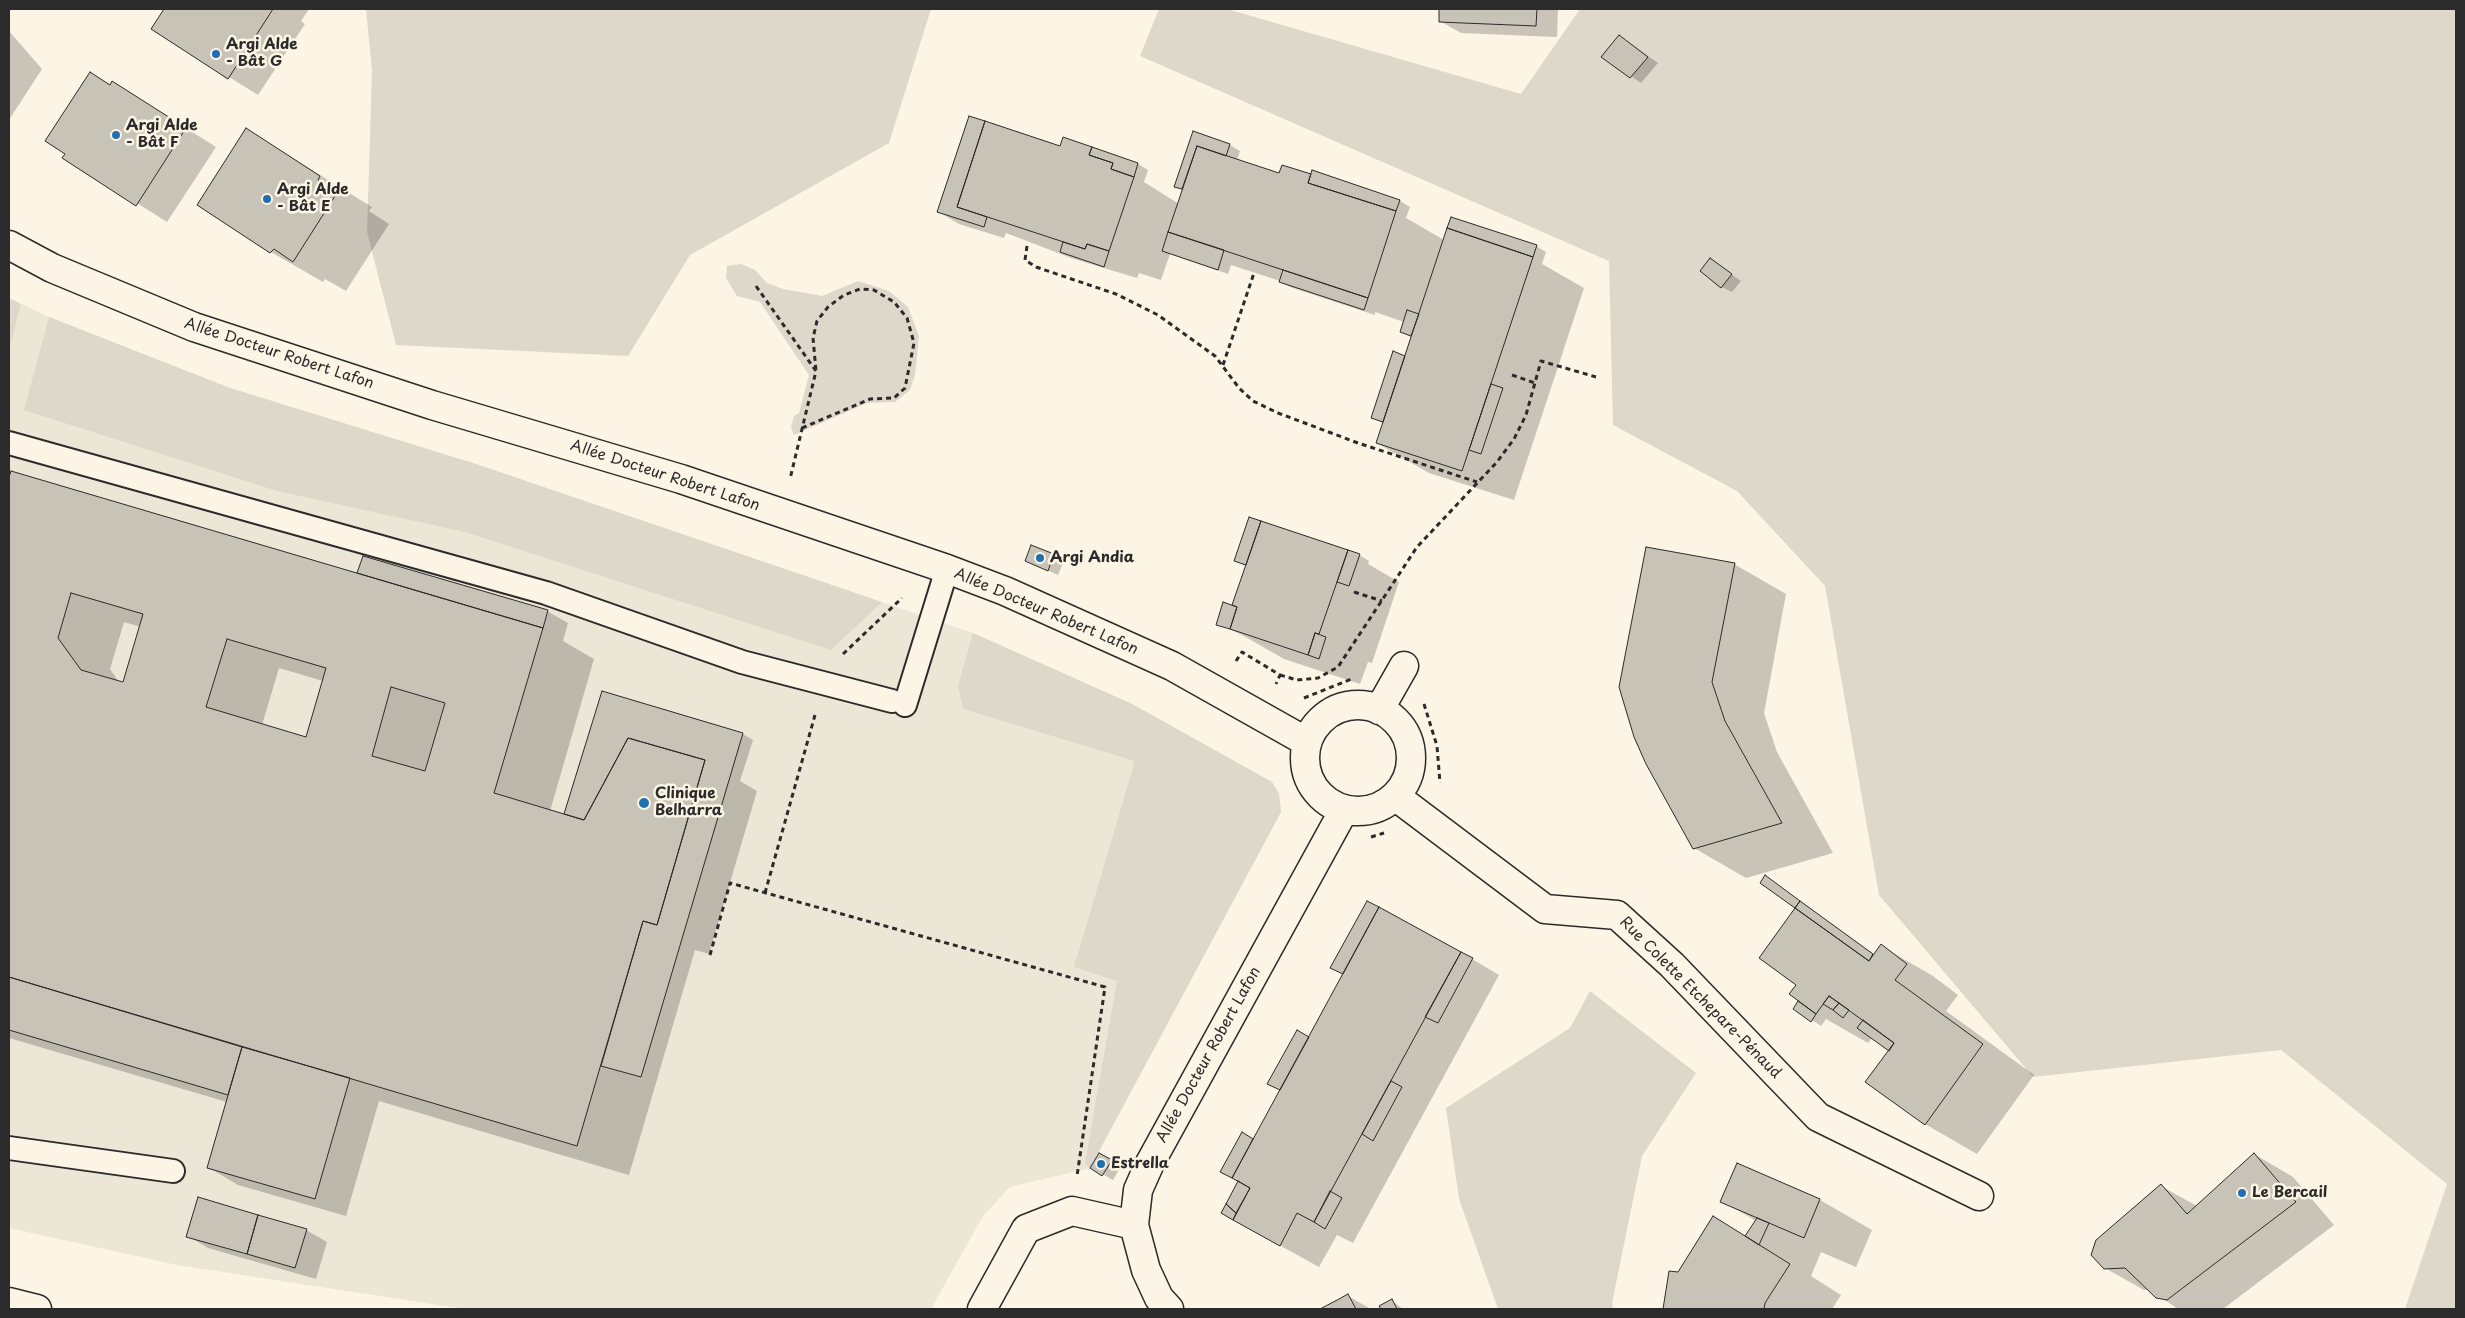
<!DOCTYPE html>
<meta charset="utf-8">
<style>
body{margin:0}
#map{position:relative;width:2465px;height:1318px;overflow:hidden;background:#fcf5e5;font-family:"Playpen Sans",sans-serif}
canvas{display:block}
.frame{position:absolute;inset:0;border:10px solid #2b2b2b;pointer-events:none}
</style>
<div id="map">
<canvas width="2465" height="1318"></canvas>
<div class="frame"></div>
</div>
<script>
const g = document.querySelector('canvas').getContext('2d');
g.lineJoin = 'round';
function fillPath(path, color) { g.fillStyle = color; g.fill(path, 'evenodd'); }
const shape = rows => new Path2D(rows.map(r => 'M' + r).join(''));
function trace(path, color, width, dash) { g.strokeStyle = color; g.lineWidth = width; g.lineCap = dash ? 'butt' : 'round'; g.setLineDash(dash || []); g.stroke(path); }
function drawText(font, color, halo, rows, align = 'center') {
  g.font = font + ' "Playpen Sans",sans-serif'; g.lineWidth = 5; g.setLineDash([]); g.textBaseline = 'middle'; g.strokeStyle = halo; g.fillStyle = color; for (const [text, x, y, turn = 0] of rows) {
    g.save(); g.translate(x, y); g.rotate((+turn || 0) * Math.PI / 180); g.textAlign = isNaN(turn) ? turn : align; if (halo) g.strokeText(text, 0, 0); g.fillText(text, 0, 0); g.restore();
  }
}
fillPath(shape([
 [9,298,49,317,230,388,476,464,973,633,1132,704,1272,782,1279,794,1281,812,1090,1168,1010,1187,983,1216,931,1309,465,1309,177,1265,9,1228]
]), '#ece6d7');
fillPath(shape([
 [366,9,931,9,889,143,690,255,628,356,396,345,367,232,372,71],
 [1159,9,1227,9,1521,94,1580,9,2456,9,2456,1309,2405,1309,2447,1184,2281,1050,2033,1077,1879,895,1825,586,1737,491,1613,425,1609,261,1140,56],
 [741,264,755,270,767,283,783,289,822,296,858,281,889,291,908,307,919,336,915,375,910,390,895,402,867,403,794,435,791,427,794,416,799,413,809,375,760,302,737,296,726,278,727,266],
 [9,298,21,304,9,350],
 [49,317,230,388,476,464,882,602,831,650,465,532,277,491,24,410],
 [973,633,1132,704,1272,782,1279,794,1281,812,1090,1168,1085,1163,1117,981,1074,967,1135,761,963,709,958,686],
 [1590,991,1696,1073,1642,1156,1612,1303,1613,1309,1498,1309,1459,1199,1446,1108,1570,1028]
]), '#ded8ca');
fillPath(shape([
 [165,9,309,9,301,21,305,24,258,95,152,29],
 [1440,9,1558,9,1557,37,1461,33,1440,21],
 [9,31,42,69,9,120],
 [1619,36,1658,63,1641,83,1603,57],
 [113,82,216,147,167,222,64,157],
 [247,130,372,207,369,211,389,224,346,291,325,279,323,282,271,252,198,204],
 [1193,133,1230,145,1240,151,1237,160,1280,175,1312,176,1313,172,1400,201,1410,207,1406,218,1444,240,1536,246,1546,252,1542,264,1584,288,1514,500,1429,473,1377,443,1384,424,1372,417,1406,357,1412,338,1401,331,1404,322,1375,312,1375,315,1290,287,1280,281,1231,265,1228,274,1170,254,1161,280,1139,273,1137,278,1071,258,1006,233,1004,238,959,224,939,212,1061,148,1064,139,1138,164,1148,170,1144,182,1179,204,1183,191,1176,186],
 [1710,259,1741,281,1732,292,1722,287],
 [9,472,358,575,364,558,547,611,568,623,563,641,594,659,550,811,571,817,743,734,753,740,740,781,757,791,709,954,695,950,629,1175,379,1101,346,1216,238,1185,208,1167,227,1102,9,1038],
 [124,622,141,627,124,684,119,682,110,669],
 [279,668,323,681,307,738,262,725],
 [1249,519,1359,555,1369,561,1368,564,1399,582,1372,663,1368,662,1360,684,1284,659,1242,635,1218,624,1238,609,1247,567,1235,560],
 [1032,546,1064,561,1058,575,1026,561],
 [1734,564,1786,594,1764,713,1777,752,1833,853,1746,878,1694,848,1620,687],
 [1766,877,1875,955,1881,946,1933,976,1958,995,1946,1011,2034,1075,1977,1154,1925,1124,1890,1051,1872,1038,1868,1043,1826,1019,1821,1026,1794,1008,1800,1001,1797,984,1797,908],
 [1472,959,1499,975,1353,1243,1337,1235,1319,1267,1232,1219,1240,1181,1231,1177,1242,1134,1254,1140,1309,1038],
 [2254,1154,2293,1177,2334,1225,2223,1309,2178,1309,2150,1290,2144,1290,2105,1268,2161,1186,2197,1206],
 [1100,1155,1121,1166,1113,1180,1092,1168],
 [1737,1164,1820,1200,1872,1230,1856,1267,1821,1252,1811,1276,1841,1295,1832,1309,1664,1309,1670,1272,1679,1274,1713,1217,1746,1237,1756,1221,1722,1201],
 [306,1230,327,1242,316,1279,208,1248,188,1236],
 [1348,1296,1371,1309,1323,1309],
 [1392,1301,1403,1309,1376,1309]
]), '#0003');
const building = shape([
 [164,9,273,9,228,79,151,29,164,9],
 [1439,9,1537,9,1536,26,1439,22,1439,9],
 [1619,35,1648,57,1630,78,1601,57,1619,35],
 [90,72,110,85,112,81,186,128,136,206,62,158,65,154,45,141,90,72],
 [969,116,985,121,957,207,987,217,984,227,937,212,969,116],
 [985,121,1060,146,1063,137,1092,147,1089,155,1113,163,1111,169,1134,177,1109,251,1087,244,1085,249,957,207,985,121],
 [246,128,320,176,318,180,337,193,293,262,274,249,270,253,197,205,246,128],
 [1193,131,1230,144,1226,156,1197,146,1182,189,1174,187,1193,131],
 [1197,146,1279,173,1282,165,1311,174,1308,183,1396,211,1368,298,1168,232,1197,146],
 [1092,147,1138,163,1134,177,1111,169,1113,163,1089,155,1092,147],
 [1312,170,1400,200,1396,211,1308,183,1312,170],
 [1451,217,1537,245,1533,257,1447,228,1451,217],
 [1447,228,1533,257,1462,471,1376,443,1447,228],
 [1168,232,1224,250,1218,270,1162,251,1168,232],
 [1063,242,1085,249,1087,244,1109,251,1104,267,1060,252,1063,242],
 [1710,258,1732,274,1721,288,1700,271,1710,258],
 [1283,270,1368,298,1364,310,1279,282,1283,270],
 [1407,310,1419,314,1411,336,1400,332,1407,310],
 [1393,351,1405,356,1383,422,1371,418,1393,351],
 [1491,384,1503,388,1481,454,1469,450,1491,384],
 [11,471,543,628,494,793,584,820,628,738,705,760,657,925,643,921,577,1146,9,977,9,477,11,471],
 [71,593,143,614,123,682,81,670,58,638,71,593],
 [227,639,326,668,306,737,206,707,227,639],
 [391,687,445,703,425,771,372,756,391,687],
 [1249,517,1261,521,1246,565,1234,561,1249,517],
 [1261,521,1348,550,1319,634,1315,633,1308,655,1230,629,1237,607,1232,605,1261,521],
 [1031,545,1054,554,1048,571,1025,561,1031,545],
 [1646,547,1735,563,1712,682,1725,721,1782,823,1693,849,1646,764,1634,737,1619,687,1646,547],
 [1348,550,1360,554,1349,586,1337,582,1348,550],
 [363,556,548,610,543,628,357,573,363,556],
 [1223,602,1237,607,1230,629,1216,625,1223,602],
 [1315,633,1326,637,1319,659,1308,655,1315,633],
 [602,691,743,733,641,1077,601,1066,643,921,657,925,705,760,628,738,584,820,564,814,602,691],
 [1765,875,1800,901,1795,908,1760,883,1765,875],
 [1367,901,1379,907,1343,974,1330,968,1367,901],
 [1800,901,1873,954,1869,961,1795,908,1800,901],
 [1379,907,1461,952,1314,1222,1297,1213,1280,1246,1233,1220,1250,1188,1232,1178,1379,907],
 [1795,908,1869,961,1881,944,1907,964,1895,980,1983,1044,1925,1125,1865,1082,1894,1043,1829,996,1816,1014,1789,994,1796,985,1759,958,1795,908],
 [1461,952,1473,958,1438,1023,1425,1017,1461,952],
 [9,977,242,1047,228,1095,9,1030,9,977],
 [1829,996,1839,1003,1833,1010,1823,1004,1829,996],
 [1798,1001,1816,1014,1811,1022,1793,1009,1798,1001],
 [1839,1003,1849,1010,1843,1018,1833,1010,1839,1003],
 [1863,1020,1894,1043,1889,1051,1857,1028,1863,1020],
 [1297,1030,1309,1037,1280,1090,1267,1084,1297,1030],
 [242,1047,350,1078,315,1199,207,1168,242,1047],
 [1391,1081,1402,1087,1373,1141,1362,1134,1391,1081],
 [1242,1132,1253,1139,1232,1178,1220,1172,1242,1132],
 [1099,1153,1112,1160,1102,1176,1090,1168,1099,1153],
 [2254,1153,2296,1202,2167,1300,2156,1298,2125,1268,2104,1269,2091,1255,2096,1240,2161,1184,2187,1214,2254,1153],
 [1737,1163,1820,1199,1804,1238,1720,1202,1737,1163],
 [1238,1181,1250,1188,1236,1213,1226,1204,1238,1181],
 [1330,1191,1342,1198,1325,1229,1314,1222,1330,1191],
 [198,1197,258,1215,247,1254,186,1237,198,1197],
 [1226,1204,1236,1213,1233,1220,1221,1213,1226,1204],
 [258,1215,307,1229,295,1268,247,1254,258,1215],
 [1713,1216,1790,1264,1765,1303,1764,1309,1663,1309,1669,1271,1678,1272,1713,1216],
 [1757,1218,1769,1223,1759,1245,1745,1236,1757,1218],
 [1348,1294,1356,1309,1320,1309,1339,1299,1348,1294],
 [1392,1299,1397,1309,1381,1309,1379,1306,1392,1299]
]);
fillPath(building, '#c8c3b7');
trace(building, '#2b2b2b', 1);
const lane = shape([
 [9,443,546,593,742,662,892,701],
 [905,705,947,569],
 [9,1148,173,1171]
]);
const street = shape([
 [9,245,52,268,194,327,432,405,681,479,947,569,1005,591,1172,666,1307,742],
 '1305 758a53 53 0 1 1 106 0a53 53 0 1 1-106 0Z',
 [1379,710,1404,666],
 [1395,796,1545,909,1617,915,1672,965,1818,1117,1979,1196],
 [9,1302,37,1309],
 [982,1309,1026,1229,1072,1211,1134,1225],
 [1169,1309,1159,1298,1146,1270,1134,1225,1138,1190,1150,1163,1344,810]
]);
trace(lane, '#2b2b2b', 26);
trace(street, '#2b2b2b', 31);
trace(shape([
 [1027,246,1025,260,1036,267,1116,294,1158,315,1215,356,1239,388,1253,401,1278,413,1358,443,1477,482],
 [756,286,816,371,790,479],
 [1223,365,1254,273],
 [1512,375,1535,383],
 [802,428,870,399,894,398,905,388,914,343,907,318,894,302,874,290,860,289,844,295,828,307,817,321,813,338,816,371],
 [1354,592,1382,601],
 [843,654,902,598],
 [1236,661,1242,652,1280,675,1276,684],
 [1280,675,1297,680,1318,678,1338,667,1417,547,1497,462,1514,439,1526,415,1541,361,1596,377],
 [1304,698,1354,678],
 [1424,704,1437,746,1440,783],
 [1371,837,1384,833],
 [765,893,815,715],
 [710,955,730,883,1105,987,1077,1176]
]), '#2b2b2b', 3, [5, 4]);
trace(lane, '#fcf5e5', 22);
trace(street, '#fcf5e5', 28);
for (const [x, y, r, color] of [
 [216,54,5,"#1f6fb2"],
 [116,135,5,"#1f6fb2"],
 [267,199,5,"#1f6fb2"],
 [1040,558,5,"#1f6fb2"],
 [644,803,6,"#1f6fb2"],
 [1101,1164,5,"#1f6fb2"],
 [2242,1193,5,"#1f6fb2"]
]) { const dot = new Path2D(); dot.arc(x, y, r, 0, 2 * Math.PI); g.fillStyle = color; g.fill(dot); trace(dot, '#fcf5e5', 2); }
drawText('bold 15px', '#2b2b2b', '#fcf5e5', [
 ["Argi Alde",226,45],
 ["- Bât G",226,62],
 ["Argi Alde",126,126],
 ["- Bât F",126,143],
 ["Argi Alde",277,190],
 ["- Bât E",277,207],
 ["Argi Andia",1050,558],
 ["Clinique",655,794],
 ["Belharra",655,811],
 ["Estrella",1111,1164],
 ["Le Bercail",2252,1193]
], 'left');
drawText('15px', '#2b2b2b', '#fcf5e5', [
 ["Allée Docteur Robert Lafon",279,354,18],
 ["Allée Docteur Robert Lafon",665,476,18],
 ["Allée Docteur Robert Lafon",1046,612,23],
 ["Rue Colette Etchepare-Pénaud",1700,998,45],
 ["Allée Docteur Robert Lafon",1209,1055,-61]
]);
</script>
